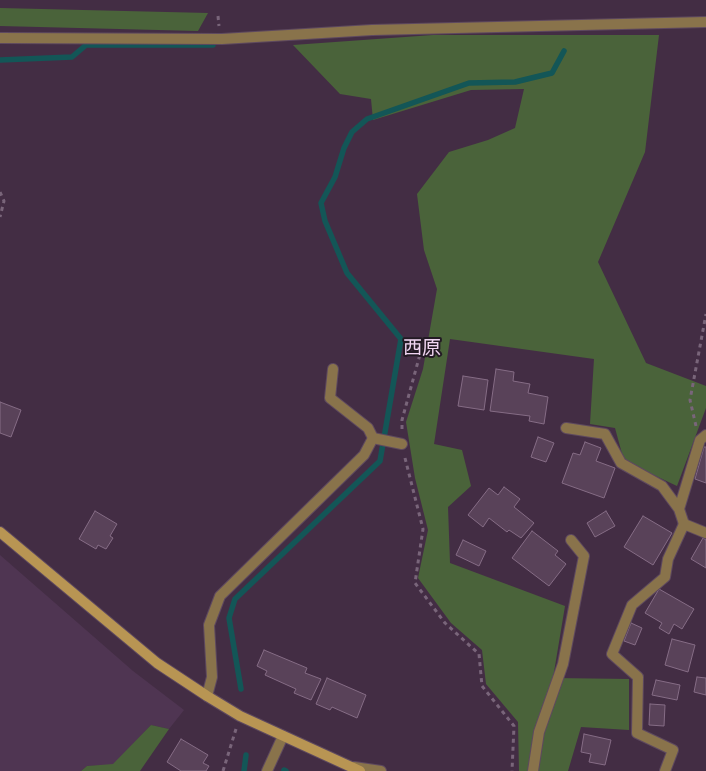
<!DOCTYPE html>
<meta charset="utf-8">
<style>
body{margin:0}
canvas{display:block;background:#432d44}
</style>
<canvas width="706" height="771"></canvas>
<script>
const g = document.querySelector('canvas').getContext('2d');
g.lineJoin = 'round';
function fillPath(path, color) { g.fillStyle = color; g.fill(path, 'evenodd'); }
const shape = rows => new Path2D(rows.map(r => 'M' + r).join(''));
function trace(path, color, width, dash) { g.strokeStyle = color; g.lineWidth = width; g.lineCap = dash ? 'butt' : 'round'; g.setLineDash(dash || []); g.stroke(path); }
function drawText(font, color, halo, rows, align = 'center') {
  g.font = font + ' "DM Sans","Noto Sans JP",sans-serif'; g.lineWidth = 4; g.setLineDash([]); g.textBaseline = 'middle'; g.strokeStyle = halo; g.fillStyle = color; for (const [text, x, y, turn = 0] of rows) {
    g.save(); g.translate(x, y); g.rotate((+turn || 0) * Math.PI / 180); g.textAlign = isNaN(turn) ? turn : align; if (halo) g.strokeText(text, 0, 0); g.fillText(text, 0, 0); g.restore();
  }
}
fillPath(shape([
 [0,555,133,671,184,710,169,729,151,725,113,765,87,766,81,771,0,771]
]), '#4f3552');
fillPath(shape([
 [0,8,208,13,198,31,0,26],
 [433,35,659,35,645,152,598,262,646,363,706,386,706,408,677,486,624,461,615,428,590,424,594,359,450,339,434,444,462,450,471,486,448,507,450,563,565,606,553,678,629,679,629,730,581,727,568,771,519,771,518,722,486,684,482,650,451,623,418,578,428,530,415,478,406,422,423,369,437,289,424,250,417,194,449,152,488,140,515,128,524,89,471,90,373,120,371,99,340,94,293,45],
 [151,725,169,729,140,771,81,771,87,766,113,764]
]), '#4a633a');
trace(shape([
 [0,60,72,57,86,45,213,45],
 [241,689,229,618,235,599,380,461,401,339,347,273,325,221,321,203,335,177,344,148,352,132,367,119,469,83,515,82,552,73,564,51],
 [284,770,286,771],
 [244,771,246,755]
]), '#135657', 5.5);
const building = shape([
 [496,369,514,372,513,381,530,384,528,393,548,397,544,424,529,421,530,416,490,411,496,369],
 [463,376,488,380,484,410,458,406,463,376],
 [0,402,21,410,11,437,0,433,0,402],
 [538,437,554,443,546,462,531,457,538,437],
 [585,442,601,448,596,461,615,468,604,498,562,483,573,453,580,455,585,442],
 [704,447,706,447,706,483,695,479,704,447],
 [504,487,520,499,514,507,534,523,521,538,509,530,507,532,489,518,483,527,468,515,489,488,498,495,504,487],
 [95,511,117,524,110,536,113,538,106,549,98,545,96,549,79,539,95,511],
 [606,511,615,526,595,537,587,523,606,511],
 [643,516,672,533,653,565,624,547,643,516],
 [532,531,558,551,555,555,566,564,549,586,512,558,532,531],
 [703,538,706,540,706,568,691,559,703,538],
 [463,540,486,551,479,566,456,555,463,540],
 [659,589,694,609,682,629,674,624,669,634,659,628,662,623,645,613,659,589],
 [631,623,642,628,635,645,624,641,631,623],
 [672,639,695,645,688,672,665,665,672,639],
 [264,650,307,668,305,673,321,679,311,700,294,693,296,689,265,675,267,671,257,666,264,650],
 [697,677,706,678,706,695,694,692,697,677],
 [327,678,366,695,357,718,332,707,330,710,316,704,327,678],
 [656,680,680,685,677,700,652,695,656,680],
 [650,704,665,705,664,726,649,725,650,704],
 [584,734,611,740,605,765,589,762,591,754,581,752,584,734],
 [181,739,208,755,203,763,209,766,206,771,181,771,167,762,181,739]
]);
fillPath(building, '#594259');
trace(building, '#856c85', 1);
const lane = shape([
 [566,428,605,434,621,463,662,486,679,509,684,524],
 [679,509,700,440,706,435],
 [533,771,539,732,563,664,584,556,571,540]
]);
const street = shape([
 [0,38,222,39,372,30,706,22],
 [373,438,402,444],
 [207,696,212,677,209,625,220,596,364,455,373,438,368,428,330,398,333,369],
 [354,767,381,771],
 [267,771,283,736],
 [665,771,673,750,637,733,638,677,612,654,632,605,665,577,668,559,684,524,706,533]
]);
const secondary = shape([
 [0,532,157,663,207,696,240,716,360,771]
]);
trace(lane, '#5e495f', 12);
trace(street, '#5e495f', 12);
trace(secondary, '#5e495f', 12);
trace(shape([
 [218,16,219,26],
 [0,192,4,201,0,217],
 [696,426,690,400,706,314],
 [402,429,402,420,422,347],
 [405,458,423,529,415,583,445,623,479,654,482,686,514,726,512,771],
 [223,771,236,729]
]), '#79657a', 3, [4, 4]);
trace(lane, '#89734b', 10);
trace(street, '#89734b', 10);
trace(secondary, '#b89553', 10);
drawText('19px', '#efd4f1', '#231a24', [
 ["西原",422,349]
]);
</script>
